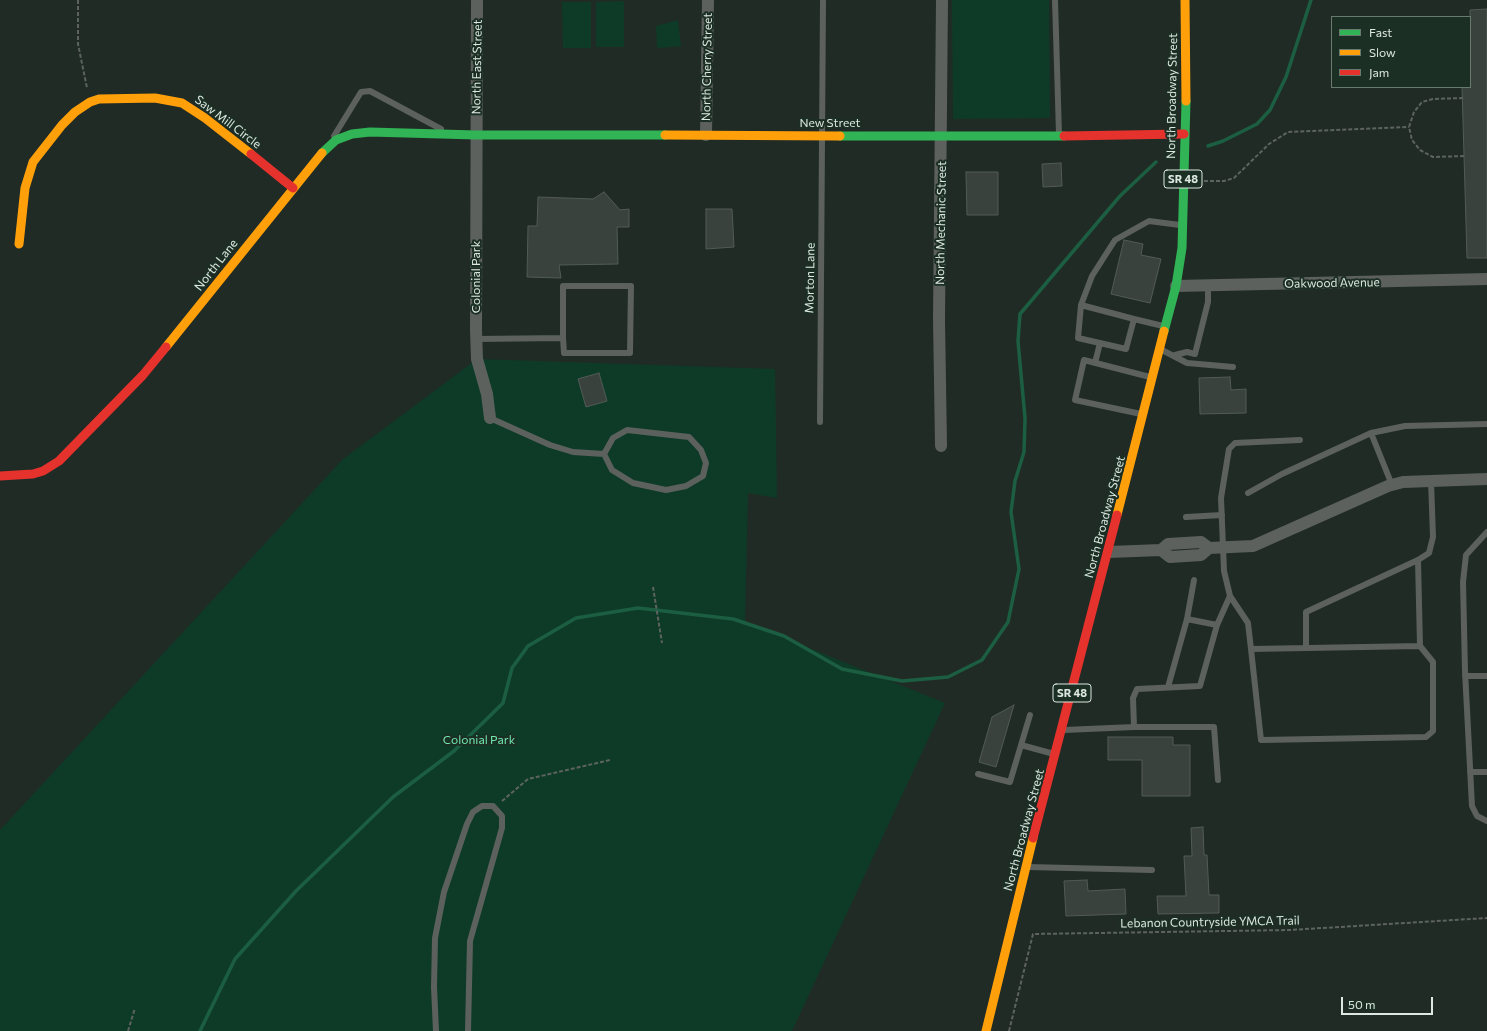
<!DOCTYPE html>
<style>
body{margin:0}
#map{position:relative;width:1487px;height:1031px;overflow:hidden;background:#202b25;font-family:Commissioner,sans-serif}
canvas{display:block}
.legend{position:absolute;left:1331px;top:16px;width:140px;height:72px;box-sizing:border-box;background:#1c2f25;border:1px solid #697970;margin:0;padding:5px 7px;list-style:none;font-size:12px;color:#dce8e1}
.legend li{display:flex;align-items:center;gap:8px;height:20px}
.legend b{width:20px;border:1px solid #697970}
.scale{position:absolute;left:1341px;top:997px;width:92px;height:18px;box-sizing:border-box;border:2px solid #dce8e1;border-top:0;padding-left:5px;font-size:12px;line-height:14px;white-space:nowrap;color:#dce8e1;-webkit-text-stroke:3px #1c2f25;paint-order:stroke}
</style>
<div id="map">
<canvas width="1487" height="1031"></canvas>
<ul class="legend">
<li><b style="height:5px;background:#30b455"></b>Fast</li>
<li><b style="height:5px;background:#ff9f0a"></b>Slow</li>
<li><b style="height:5px;background:#e5322d"></b>Jam</li>
</ul>
<div class="scale">50 m</div>
</div>
<script>
const g = document.querySelector('canvas').getContext('2d');
g.lineJoin = 'round';
function fillPath(path, color) { g.fillStyle = color; g.fill(path, 'evenodd'); }
const shape = rows => new Path2D(rows.map(r => 'M' + r).join(''));
function trace(path, color, width, dash) { g.strokeStyle = color; g.lineWidth = width; g.lineCap = dash ? 'butt' : 'round'; g.setLineDash(dash || []); g.stroke(path); }
function drawText(font, color, halo, rows, align = 'center') {
  g.font = font + ' Commissioner,sans-serif'; g.lineWidth = 4; g.setLineDash([]); g.textBaseline = 'middle'; g.strokeStyle = halo; g.fillStyle = color; for (const [text, x, y, turn = 0] of rows) {
    g.save(); g.translate(x, y); g.rotate((+turn || 0) * Math.PI / 180); g.textAlign = isNaN(turn) ? turn : align; if (halo) g.strokeText(text, 0, 0); g.fillText(text, 0, 0); g.restore();
  }
}
fillPath(shape([
 [952,0,1049,0,1050,118,953,119],
 [624,1,624,47,596,47,596,2],
 [562,2,591,2,591,48,563,48],
 [678,20,681,46,657,48,656,26],
 [477,359,775,369,777,498,748,493,745,622,945,703,792,1031,0,1031,0,830,343,459]
]), '#0e3b28');
trace(shape([
 [1208,146,1223,141,1257,124,1270,110,1286,77,1311,0],
 [200,1031,235,959,296,891,393,797,454,751,503,703,512,668,528,646,576,618,638,608,733,619,784,636,842,669,902,681,948,677,982,660,1008,622,1019,569,1011,512,1015,481,1024,452,1025,418,1018,341,1020,314,1120,196,1156,162]
]), '#1c5e41', 3.5);
const building = shape([
 [1487,9,1487,258,1467,258,1462,87,1470,87,1470,10,1487,9],
 [1061,163,1062,186,1043,187,1042,164,1061,163],
 [966,172,998,172,998,215,967,215,966,172],
 [604,192,620,210,629,209,629,227,617,227,618,264,559,265,561,278,527,277,528,226,537,226,538,197,593,199,604,192],
 [706,209,732,209,734,247,706,249,706,209],
 [1124,240,1143,244,1141,255,1161,259,1150,303,1111,294,1124,240],
 [599,373,607,401,586,407,578,379,599,373],
 [1230,377,1231,390,1246,389,1246,413,1200,414,1199,378,1230,377],
 [1014,705,996,767,979,762,992,717,1014,705],
 [1108,737,1173,737,1173,745,1190,745,1190,796,1142,796,1142,760,1108,760,1108,737],
 [1203,827,1204,855,1207,855,1209,895,1219,895,1219,913,1158,914,1157,896,1186,896,1184,856,1192,856,1191,828,1203,827],
 [1087,880,1088,891,1125,889,1126,914,1066,916,1064,881,1087,880]
]);
fillPath(building, '#39423d');
trace(building, '#525b56', 1);
trace(shape([
 [78,0,78,44,87,88],
 [1463,98,1433,99,1422,102,1414,112,1409,127,1412,140,1420,150,1433,157,1464,156],
 [1198,181,1224,181,1234,178,1269,144,1288,132,1409,127],
 [653,587,662,643],
 [502,801,528,779,610,760],
 [128,1031,135,1008],
 [1009,1031,1033,934,1290,930,1487,918]
]), '#5d6360', 2, [4, 2]);
trace(shape([
 [1055,0,1059,134],
 [334,136,361,92,370,91,441,129],
 [1081,305,1134,319,1126,349,1078,338,1081,305],
 [1081,305,1092,276,1115,240,1149,221,1180,225],
 [1134,319,1163,326],
 [476,339,563,338,563,286,631,286,630,353,564,353,563,338],
 [1162,350,1187,363,1233,367],
 [1175,355,1187,352,1195,354,1208,302,1208,286],
 [1095,363,1100,343],
 [1141,414,1075,400,1084,360,1150,377],
 [490,418,550,445,573,452,604,454,612,470,633,483,666,490,686,486,703,476,706,463,701,450,689,437,627,430,613,438,604,454],
 [820,422,823,0],
 [1371,433,1392,485],
 [1300,440,1235,443,1229,449,1221,498,1224,571,1230,596,1248,623,1251,649,1420,646,1418,560,1306,612,1306,648],
 [1248,493,1282,474,1371,433,1405,426,1487,424],
 [1186,517,1222,515],
 [1487,532,1466,555,1463,582,1465,671,1472,806,1477,816,1487,821],
 [1418,560,1429,553,1433,537,1431,481],
 [1194,580,1187,619,1217,625,1230,596],
 [1251,649,1261,740,1426,737,1433,731,1433,662,1420,646],
 [1465,676,1487,676],
 [1168,687,1187,619],
 [1134,727,1133,698,1137,689,1200,686,1217,625],
 [1064,730,1134,727,1214,727,1218,780],
 [1021,745,1054,754],
 [1470,772,1487,772],
 [978,774,1010,782,1030,715],
 [1028,867,1152,870],
 [436,1031,434,987,435,938,444,892,467,824,473,812,482,806,493,806,502,816,502,828,470,941,468,1031]
]), '#5c615d', 6);
trace(shape([
 [477,0,476,330,477,359,487,394,490,418],
 [706,135,708,0],
 [1176,286,1487,279],
 [941,446,939,319,942,0],
 [1161,550,1170,557,1201,555,1209,548,1253,546,1388,486,1403,482,1487,479],
 [1109,552,1161,550,1168,544,1201,542,1209,548]
]), '#5c615d', 12);
trace(shape([
 [840,136,1064,136],
 [322,153,336,140,352,134,370,132,476,135,665,135],
 [1164,331,1176,286,1182,248,1186,101]
]), '#30b455', 9);
trace(shape([
 [1185,0,1186,101],
 [665,135,840,136],
 [19,244,25,188,33,162,62,125,75,112,90,102,99,99,155,98,182,103,205,118,251,154],
 [166,347,322,153],
 [1117,515,1164,331],
 [986,1031,1033,838]
]), '#ff9f0a', 9);
trace(shape([
 [1064,136,1184,134],
 [251,154,293,188],
 [0,476,33,474,43,471,59,461,143,375,166,347],
 [1033,838,1117,515]
]), '#e5322d', 9);
for (const [x, y, w] of [
 [1183,179,38],
 [1072,693,38]
]) { const box = new Path2D(); box.roundRect(x - w / 2, y - 9, w, 18, 3); g.fillStyle = '#1c2f25'; g.fill(box); trace(box, '#dce8e1', 1); }
drawText('bold 11px', '#dce8e1', null, [
 ["SR 48",1183,179],
 ["SR 48",1072,693]
]);
drawText('12px', '#dce8e1', '#1c2f25', [
 ["North East Street",477,67,-89],
 ["North Cherry Street",707,67,-89],
 ["North Broadway Street",1172,96,-89],
 ["Saw Mill Circle",228,122,37],
 ["New Street",830,123],
 ["North Mechanic Street",941,223,-89],
 ["North Lane",216,265,-52],
 ["Colonial Park",476,277,-90],
 ["Morton Lane",810,278,-89],
 ["Oakwood Avenue",1332,283,-1],
 ["North Broadway Street",1105,517,-75],
 ["North Broadway Street",1024,830,-75],
 ["Lebanon Countryside YMCA Trail",1210,922,-1]
]);
drawText('12px', '#70e9af', '#1c2f25', [
 ["Colonial Park",479,740]
]);
</script>
